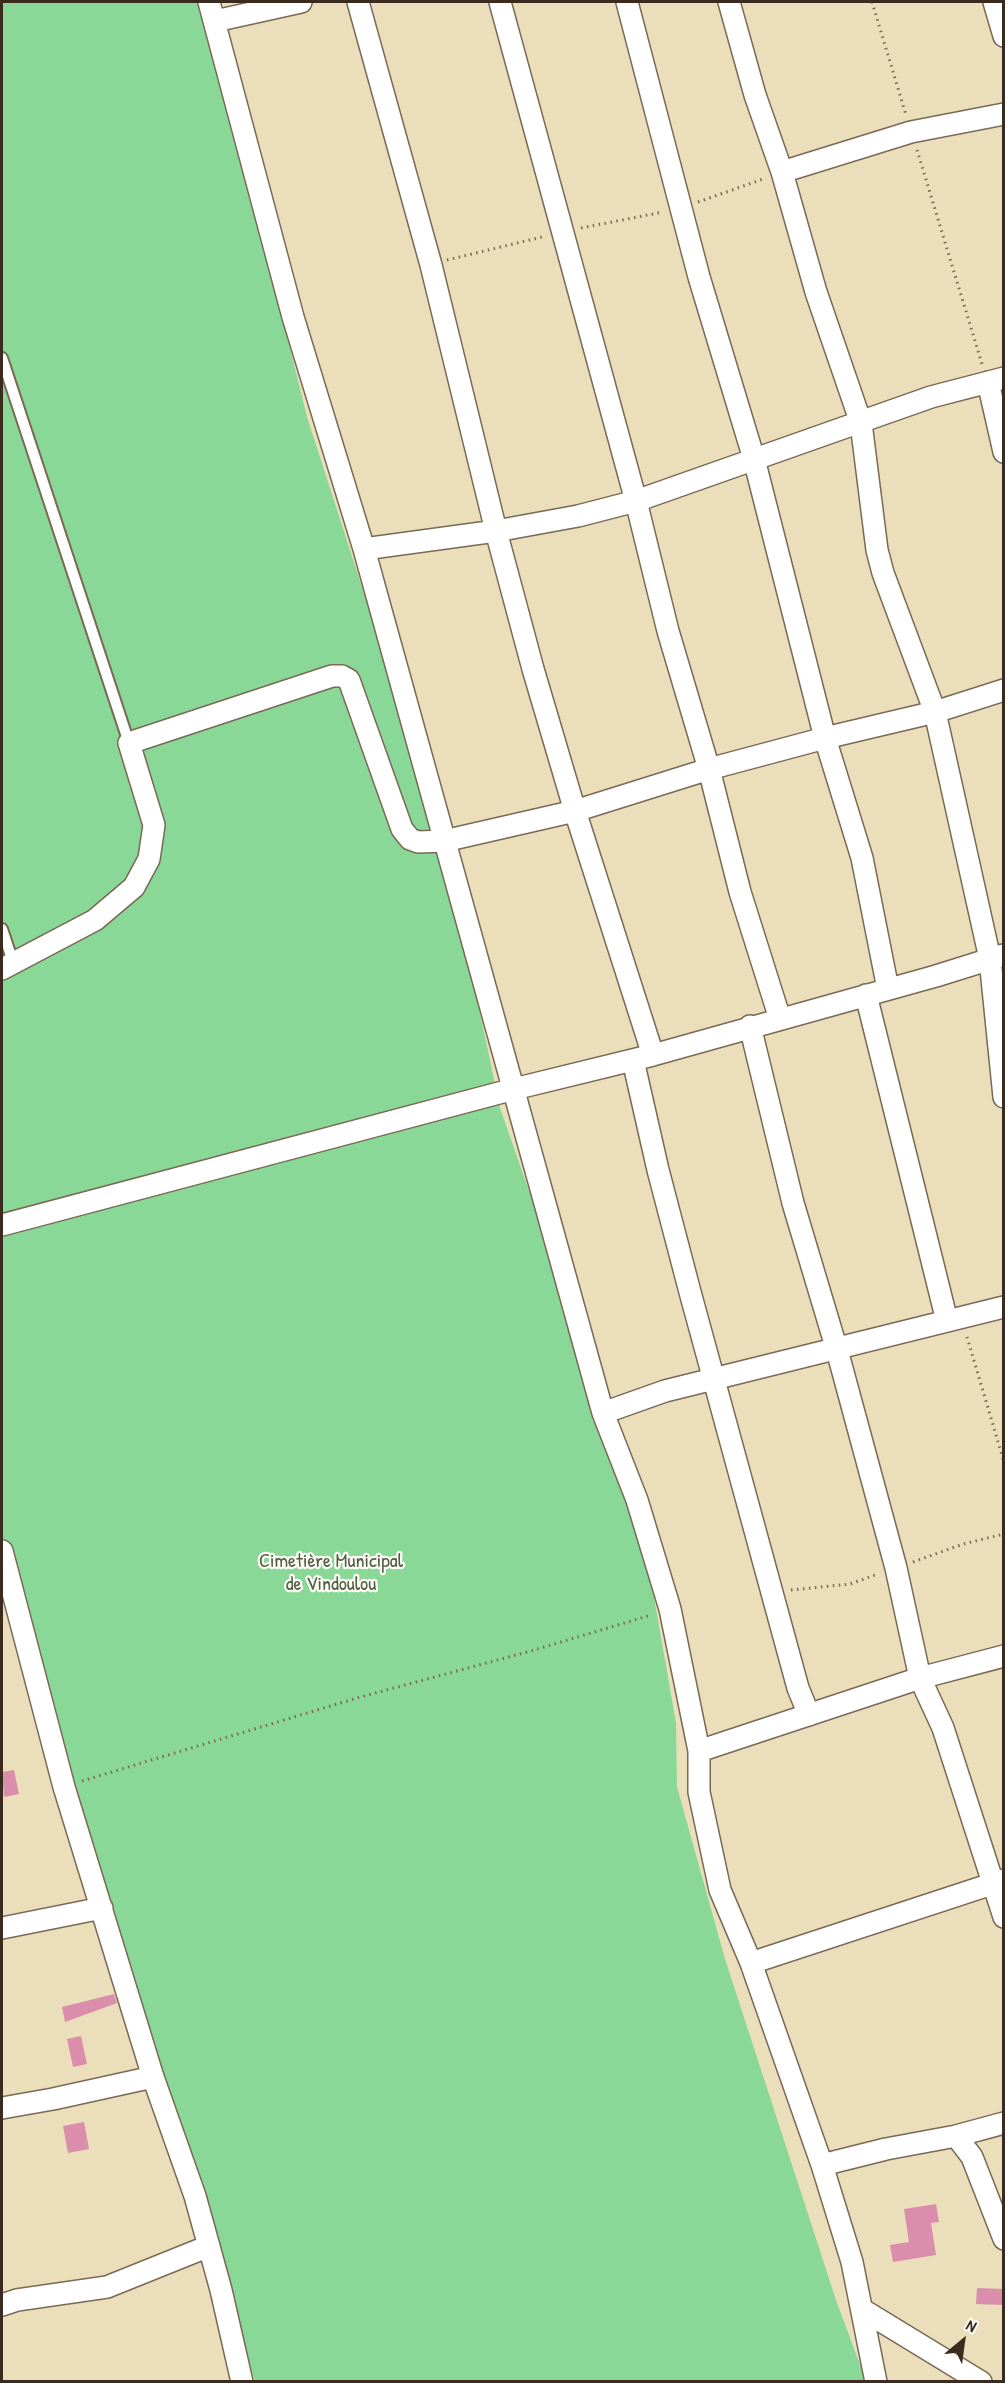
<!DOCTYPE html>
<meta charset="utf-8">
<style>
body{margin:0}
#map{position:relative;width:1005px;height:2383px;overflow:hidden;background:#ebdeba;font-family:"Patrick Hand",sans-serif}
canvas{display:block}
.frame{position:absolute;inset:0;border:3px solid #3b2a1e;pointer-events:none}
.north{position:absolute;left:933px;top:2311px;width:60px;height:60px;-webkit-text-stroke:4px #fdfcf7;paint-order:stroke;rotate:29deg;font-size:16px;font-weight:700;line-height:24px;text-align:center;color:#3b2a1e}
.north::after{content:'';display:block;margin:auto;width:21px;height:27px;background:#3b2a1e;clip-path:polygon(50% 0,100% 100%,50% 72%,0 100%)}
</style>
<div id="map">
<canvas width="1005" height="2383"></canvas>
<div class="frame"></div>
<div class="north">N</div>
</div>
<script>
const g = document.querySelector('canvas').getContext('2d');
g.lineJoin = 'round';
function fillPath(path, color) { g.fillStyle = color; g.fill(path, 'evenodd'); }
const shape = rows => new Path2D(rows.map(r => 'M' + r).join(''));
function trace(path, color, width, dash) { g.strokeStyle = color; g.lineWidth = width; g.lineCap = dash ? 'butt' : 'round'; g.setLineDash(dash || []); g.stroke(path); }
function drawText(font, color, halo, rows, align = 'center') {
  g.font = font + ' "Patrick Hand",sans-serif'; g.lineWidth = 4.5; g.setLineDash([]); g.textBaseline = 'middle'; g.strokeStyle = halo; g.fillStyle = color; for (const [text, x, y, turn = 0] of rows) {
    g.save(); g.translate(x, y); g.rotate((+turn || 0) * Math.PI / 180); g.textAlign = isNaN(turn) ? turn : align; if (halo) g.strokeText(text, 0, 0); g.fillText(text, 0, 0); g.restore();
  }
}
fillPath(shape([
 [2,2,205,2,307,417,444,841,500,1108,637,1500,676,1723,677,1787,725,1959,836,2300,866,2381,255,2381,64,1787,2,1560]
]), '#89d897');
fillPath(shape([
 [14,1770,19,1794,4,1797,2,1772],
 [114,1994,117,2003,65,2022,62,2007],
 [81,2036,87,2064,73,2067,67,2039],
 [84,2122,89,2149,68,2153,63,2126],
 [936,2204,939,2222,931,2223,936,2255,893,2262,890,2245,909,2242,904,2209],
 [977,2288,1004,2289,1004,2305,976,2304]
]), '#db8dac');
const service = shape([
 [2,358,129,743],
 [2,929,14,965]
]);
const minor = shape([
 [209,2,293,317,364,549,603,1413,637,1500,670,1609,699,1751,699,1792,720,1890,751,1963,822,2165,852,2262,876,2382],
 [358,2,431,265,496,531,533,669,575,811,653,1055],
 [500,2,636,501,668,631,709,769,740,892,780,1019],
 [627,2,699,277,754,459,825,738,862,858,888,989],
 [729,2,755,95,782,172,816,292,861,423,877,550,883,573,935,712,990,959,1004,1097],
 [994,2,1004,36],
 [215,21,301,2],
 [782,172,911,132,1004,114],
 [988,382,1004,452],
 [364,549,496,531,578,516,636,501,931,397,1004,378],
 [2,969,95,920,134,887,149,859,154,825,129,743,332,676,342,676,349,680,402,829,410,839,418,842,444,841,575,811,709,769,825,738,935,712,1004,690],
 [866,995,947,1321],
 [750,1026,793,1203,837,1350,896,1568,920,1678,943,1728,1004,1917],
 [633,1060,658,1170,690,1292,798,1688,809,1715],
 [2,1225,514,1089,653,1055,936,976,1003,955],
 [603,1413,665,1391,1004,1307],
 [2,1551,64,1787,153,2077,195,2196,221,2290,242,2382],
 [699,1751,920,1678,1004,1656],
 [2,1928,102,1908],
 [751,1963,1004,1880],
 [2,2108,53,2099,153,2077],
 [956,2136,972,2157,1004,2239],
 [822,2165,886,2149,956,2136,1004,2123],
 [2,2305,17,2300,107,2287,209,2246],
 [863,2310,981,2382]
]);
trace(service, '#796955', 14);
trace(minor, '#796955', 24);
trace(shape([
 [872,2,906,115],
 [917,150,982,364],
 [698,202,766,178],
 [581,228,663,212],
 [447,260,546,236],
 [967,1337,1004,1462],
 [913,1562,963,1544,1004,1534],
 [791,1590,850,1584,878,1574],
 [82,1781,357,1698,531,1651,651,1615]
]), '#796955', 3, [1.5, 4.5]);
trace(service, '#fff', 10);
trace(minor, '#fff', 21);
drawText('20px', '#525e42', '#fdfcf7', [
 ["Cimetière Municipal",331,1562],
 ["de Vindoulou",331,1585]
]);
</script>
